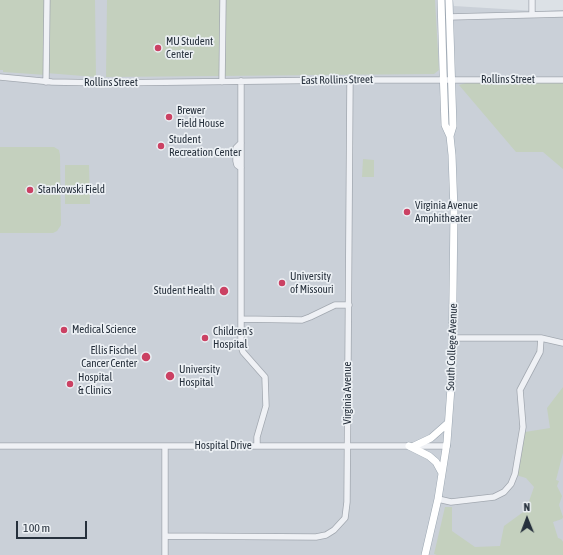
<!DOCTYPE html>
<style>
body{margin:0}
#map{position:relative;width:563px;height:555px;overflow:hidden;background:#dce1e6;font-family:"Asap Condensed",sans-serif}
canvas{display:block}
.north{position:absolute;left:507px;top:499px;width:40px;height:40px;-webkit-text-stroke:3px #ecf0f4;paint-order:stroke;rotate:359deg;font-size:11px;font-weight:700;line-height:16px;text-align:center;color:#26303c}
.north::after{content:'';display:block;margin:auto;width:14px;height:18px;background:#26303c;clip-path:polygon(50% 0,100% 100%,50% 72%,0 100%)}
.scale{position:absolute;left:16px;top:521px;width:71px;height:18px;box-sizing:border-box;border:2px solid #26303c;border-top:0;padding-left:5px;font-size:12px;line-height:14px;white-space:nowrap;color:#26303c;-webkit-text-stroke:3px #ecf0f4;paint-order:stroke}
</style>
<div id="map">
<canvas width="563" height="555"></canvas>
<div class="north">N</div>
<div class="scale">100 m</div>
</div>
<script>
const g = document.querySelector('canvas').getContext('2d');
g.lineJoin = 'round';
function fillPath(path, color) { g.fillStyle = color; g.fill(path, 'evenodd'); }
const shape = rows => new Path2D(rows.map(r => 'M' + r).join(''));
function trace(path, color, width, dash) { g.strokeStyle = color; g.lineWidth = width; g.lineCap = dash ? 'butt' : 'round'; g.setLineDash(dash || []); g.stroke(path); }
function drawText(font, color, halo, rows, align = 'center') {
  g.font = font + ' "Asap Condensed",sans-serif'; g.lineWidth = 3.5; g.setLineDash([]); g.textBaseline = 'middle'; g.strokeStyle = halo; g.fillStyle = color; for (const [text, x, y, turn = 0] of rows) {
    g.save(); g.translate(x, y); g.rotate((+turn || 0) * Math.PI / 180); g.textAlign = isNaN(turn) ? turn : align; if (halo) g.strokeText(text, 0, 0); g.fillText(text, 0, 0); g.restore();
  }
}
fillPath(shape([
 [0,0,453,0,454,6,536,11,563,10,563,555,0,555]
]), '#cad0d8');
fillPath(shape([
 [0,0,95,0,96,77,46,73,46,75,3,72,3,70,0,70],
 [107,0,435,0,439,70,434,74,106,77],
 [466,83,563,83,563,169,543,152,516,152,459,85],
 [0,147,54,147,59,150,60,155,61,225,57,231,53,233,0,233],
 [363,159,374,160,374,177,362,177],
 [65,165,89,165,90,204,65,204],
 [563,387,563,453,556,480,559,481,557,486,562,496,559,505,563,517,562,519,553,522,558,538,561,539,563,542,563,555,437,555,434,554,445,507,452,507,452,531,475,547,500,546,504,526,526,510,534,487,526,478,516,475,525,432,550,428,547,408]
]), '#c4d0be');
const minor = shape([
 [532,0,532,14],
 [449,17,563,14],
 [0,77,52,82,105,83,344,80,563,80],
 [241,81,241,346,243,352,265,377,266,406,257,437,257,446],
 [46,82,47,0],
 [222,82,223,0],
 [241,168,237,165,236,161,236,148,241,143],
 [241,319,302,320,310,317,335,305,349,305],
 [453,338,541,338,563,343],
 [0,446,447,446],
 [165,446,165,555],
 [438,499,451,502,494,497,504,492,511,484,515,474,523,427,520,390,540,352,541,338],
 [165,536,316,537,326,535,334,530,345,518,347,502,350,80]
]);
const major = shape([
 [449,0,453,126,450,136],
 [409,446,429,456,436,462,442,473],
 [414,446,431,438,448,423],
 [425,555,438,499,447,442,452,374,454,210,452,155,450,136,445,125,443,69,441,0]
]);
trace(minor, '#a2a8b0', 7);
trace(major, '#9ca7b2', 8);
trace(minor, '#eff1f5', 5.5);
trace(major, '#fff', 7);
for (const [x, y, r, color] of [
 [158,48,4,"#cb4163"],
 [169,117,4,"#cb4163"],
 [161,146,4,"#cb4163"],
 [30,190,4,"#cb4163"],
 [407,212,4,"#cb4163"],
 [282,283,4,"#cb4163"],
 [224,291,5,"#cb4163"],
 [64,330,4,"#cb4163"],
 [205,338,4,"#cb4163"],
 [146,357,5,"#cb4163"],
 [170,376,5,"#cb4163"],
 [70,384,4,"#cb4163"]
]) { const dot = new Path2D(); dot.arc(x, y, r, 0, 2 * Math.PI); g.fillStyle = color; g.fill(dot); trace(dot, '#ecf0f4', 1.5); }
drawText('11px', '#26303c', '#ecf0f4', [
 ["MU Student",166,42],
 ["Center",166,55],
 ["Brewer",177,111],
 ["Field House",177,124],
 ["Student",169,140],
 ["Recreation Center",169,153],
 ["Stankowski Field",38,190],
 ["Virginia Avenue",415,206],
 ["Amphitheater",415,219],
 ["University",290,277],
 ["of Missouri",290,290],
 ["Student Health",215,291,"right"],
 ["Medical Science",72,330],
 ["Children's",213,332],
 ["Hospital",213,345],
 ["Ellis Fischel",137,351,"right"],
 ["Cancer Center",137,364,"right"],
 ["University",179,370],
 ["Hospital",179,383],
 ["Hospital",78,378],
 ["& Clinics",78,391]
], 'left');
drawText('11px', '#26303c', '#ecf0f4', [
 ["East Rollins Street",337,80,-1],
 ["Rollins Street",508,80],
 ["Rollins Street",111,83],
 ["South College Avenue",452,347,-88],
 ["Virginia Avenue",348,393,-90],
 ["Hospital Drive",223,446]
]);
</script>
